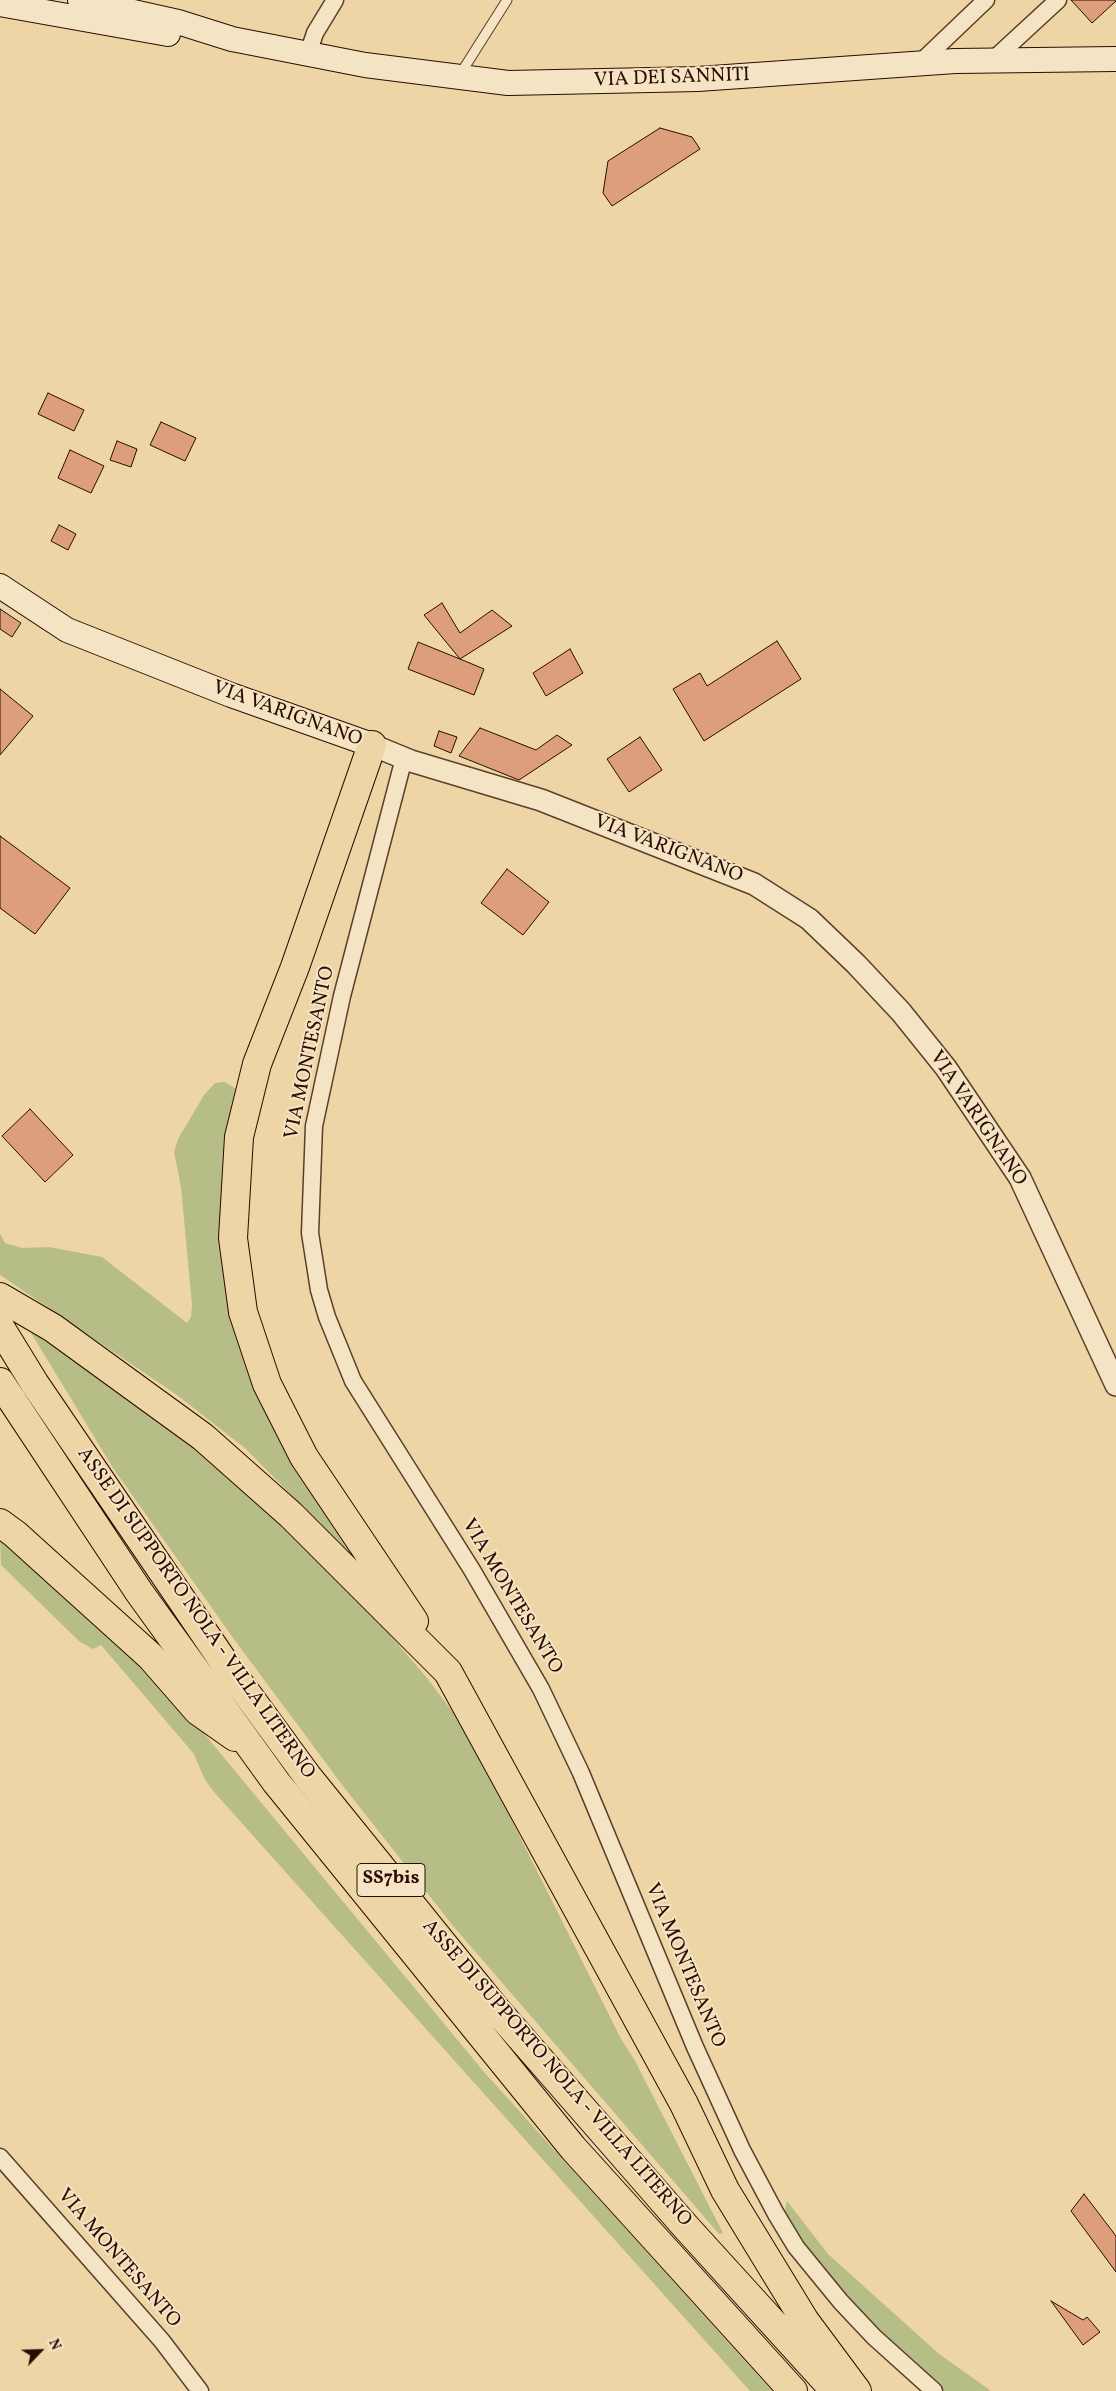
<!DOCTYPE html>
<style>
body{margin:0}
#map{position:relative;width:1116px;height:2391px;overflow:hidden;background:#eed5a5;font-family:Vollkorn,serif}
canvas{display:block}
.north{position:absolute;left:15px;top:2326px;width:50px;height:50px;-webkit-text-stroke:4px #f4e4c4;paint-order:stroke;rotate:66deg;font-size:14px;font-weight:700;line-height:20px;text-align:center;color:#2b0c02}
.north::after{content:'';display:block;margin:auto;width:18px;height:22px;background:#2b0c02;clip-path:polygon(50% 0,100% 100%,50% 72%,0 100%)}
</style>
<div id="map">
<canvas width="1116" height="2391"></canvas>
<div class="north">N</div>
</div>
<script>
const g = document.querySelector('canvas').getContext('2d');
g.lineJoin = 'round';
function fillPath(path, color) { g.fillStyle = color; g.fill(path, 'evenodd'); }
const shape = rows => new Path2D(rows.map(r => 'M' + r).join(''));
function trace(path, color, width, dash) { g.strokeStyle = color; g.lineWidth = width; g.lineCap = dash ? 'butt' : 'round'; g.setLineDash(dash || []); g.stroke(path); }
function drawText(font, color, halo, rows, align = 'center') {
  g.font = font + ' Vollkorn,serif'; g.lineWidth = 4; g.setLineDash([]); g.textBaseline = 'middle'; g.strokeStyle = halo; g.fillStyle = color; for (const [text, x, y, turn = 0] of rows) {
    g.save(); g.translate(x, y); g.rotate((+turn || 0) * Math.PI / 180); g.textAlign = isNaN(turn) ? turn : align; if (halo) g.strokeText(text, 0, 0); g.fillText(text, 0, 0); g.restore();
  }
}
fillPath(shape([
 [225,1082,236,1089,240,1099,235,1308,359,1558,355,1558,341,1546,246,1449,177,1395,0,1275,0,1234,5,1243,22,1248,49,1247,102,1257,187,1323,191,1317,192,1305,181,1187,174,1152,178,1139,204,1095,215,1083],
 [30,1331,123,1393,185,1440,268,1512,373,1615,427,1678,455,1715,496,1789,620,2037,635,2061,723,2233,719,2234,454,1927,343,1786,236,1642,113,1468],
 [0,1535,154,1673,484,2072,772,2391,750,2391,214,1792,205,1780,194,1754,101,1645,93,1649,80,1642,1,1565],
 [787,2201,828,2254,938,2353,991,2391,940,2391,899,2355,814,2262,784,2213]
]), '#b7bd87');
const building = shape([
 [1071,0,1116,0,1116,1,1092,23,1071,0],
 [660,128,692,137,700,149,612,206,603,193,608,161,660,128],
 [48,393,84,410,74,431,38,414,48,393],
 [161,422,196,438,185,461,150,445,161,422],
 [117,441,137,449,131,467,110,460,117,441],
 [70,450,104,466,91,493,58,478,70,450],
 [59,525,76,534,68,550,51,541,59,525],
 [442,603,460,633,492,610,512,626,460,659,484,669,474,695,408,669,418,642,460,659,424,615,442,603],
 [0,609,21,623,12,637,0,629,0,609],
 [777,641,801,679,704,741,673,689,700,673,707,686,777,641],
 [570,649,583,673,546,696,533,673,570,649],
 [0,689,33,716,0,755,0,689],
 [480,728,536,750,557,735,572,745,519,780,459,756,480,728],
 [439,731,457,737,451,753,434,746,439,731],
 [640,737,662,770,629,792,607,759,640,737],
 [0,836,70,888,35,934,0,908,0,836],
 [507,869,549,902,523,935,481,903,507,869],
 [30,1109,73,1155,45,1182,2,1136,30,1109],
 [1084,2194,1116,2236,1116,2272,1071,2211,1084,2194],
 [1051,2301,1083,2320,1087,2317,1100,2332,1083,2345,1051,2301]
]);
fillPath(building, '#dd9e7c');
trace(building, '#2b0c02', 1);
const service = shape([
 [459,76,507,0]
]);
const minor = shape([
 [308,54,315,33,335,0],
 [993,60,1058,0],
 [921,62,986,0],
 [404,758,342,996,314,1126,310,1233,319,1290,327,1317,353,1381,472,1570,541,1689,581,1773,695,2047,742,2150,776,2214,796,2247,841,2302,874,2337,934,2391],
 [0,2157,162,2341,200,2391]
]);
const tertiary = shape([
 [372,745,411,761,541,800,754,884,809,919,856,964,901,1012,946,1068,1020,1178,1116,1385]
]);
const secondary = shape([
 [80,0,178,22,232,39,365,65,508,83,698,79,955,61,1116,59],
 [0,4,168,34],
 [0,586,67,630,231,695,372,745]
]);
const trunk = shape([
 [372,745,295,967,257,1064,239,1137,233,1238,243,1312,267,1384,304,1457,414,1621],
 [0,1297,53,1328,203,1437,291,1515,448,1672,684,2104,725,2190,805,2321,857,2391],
 [0,1327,35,1384,226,1665,308,1777,494,2007,685,2226,835,2391],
 [0,1382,139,1592,276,1782,573,2148,793,2391],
 [0,1523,15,1534,150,1656,198,1711,235,1737]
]);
trace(service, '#5c3e2b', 11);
trace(minor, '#5c3e2b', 19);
trace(tertiary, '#5c3e2b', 24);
trace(secondary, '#2b0c02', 26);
trace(trunk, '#2b0c02', 30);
trace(service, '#f4e4c4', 9);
trace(minor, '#f4e4c4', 16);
trace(tertiary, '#f4e4c4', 21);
trace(secondary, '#f4e4c4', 24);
trace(trunk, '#eed5a5', 28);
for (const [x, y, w] of [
 [391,1880,68]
]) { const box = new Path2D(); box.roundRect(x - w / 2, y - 16.5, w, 33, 4); g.fillStyle = '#f4e4c4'; g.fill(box); trace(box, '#2b0c02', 1); }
drawText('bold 19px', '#2b0c02', null, [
 ["SS7bis",391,1880]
]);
drawText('20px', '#2b0c02', '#f4e4c4', [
 ["VIA DEI SANNITI",672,79,-2],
 ["VIA VARIGNANO",287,715,20],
 ["VIA VARIGNANO",668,850,21],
 ["VIA MONTESANTO",311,1053,-78],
 ["VIA VARIGNANO",977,1119,56],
 ["VIA MONTESANTO",511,1597,59],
 ["ASSE DI SUPPORTO NOLA - VILLA LITERNO",195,1614,55],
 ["VIA MONTESANTO",684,1966,67],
 ["ASSE DI SUPPORTO NOLA - VILLA LITERNO",556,2074,49],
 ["VIA MONTESANTO",118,2259,49]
]);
</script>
